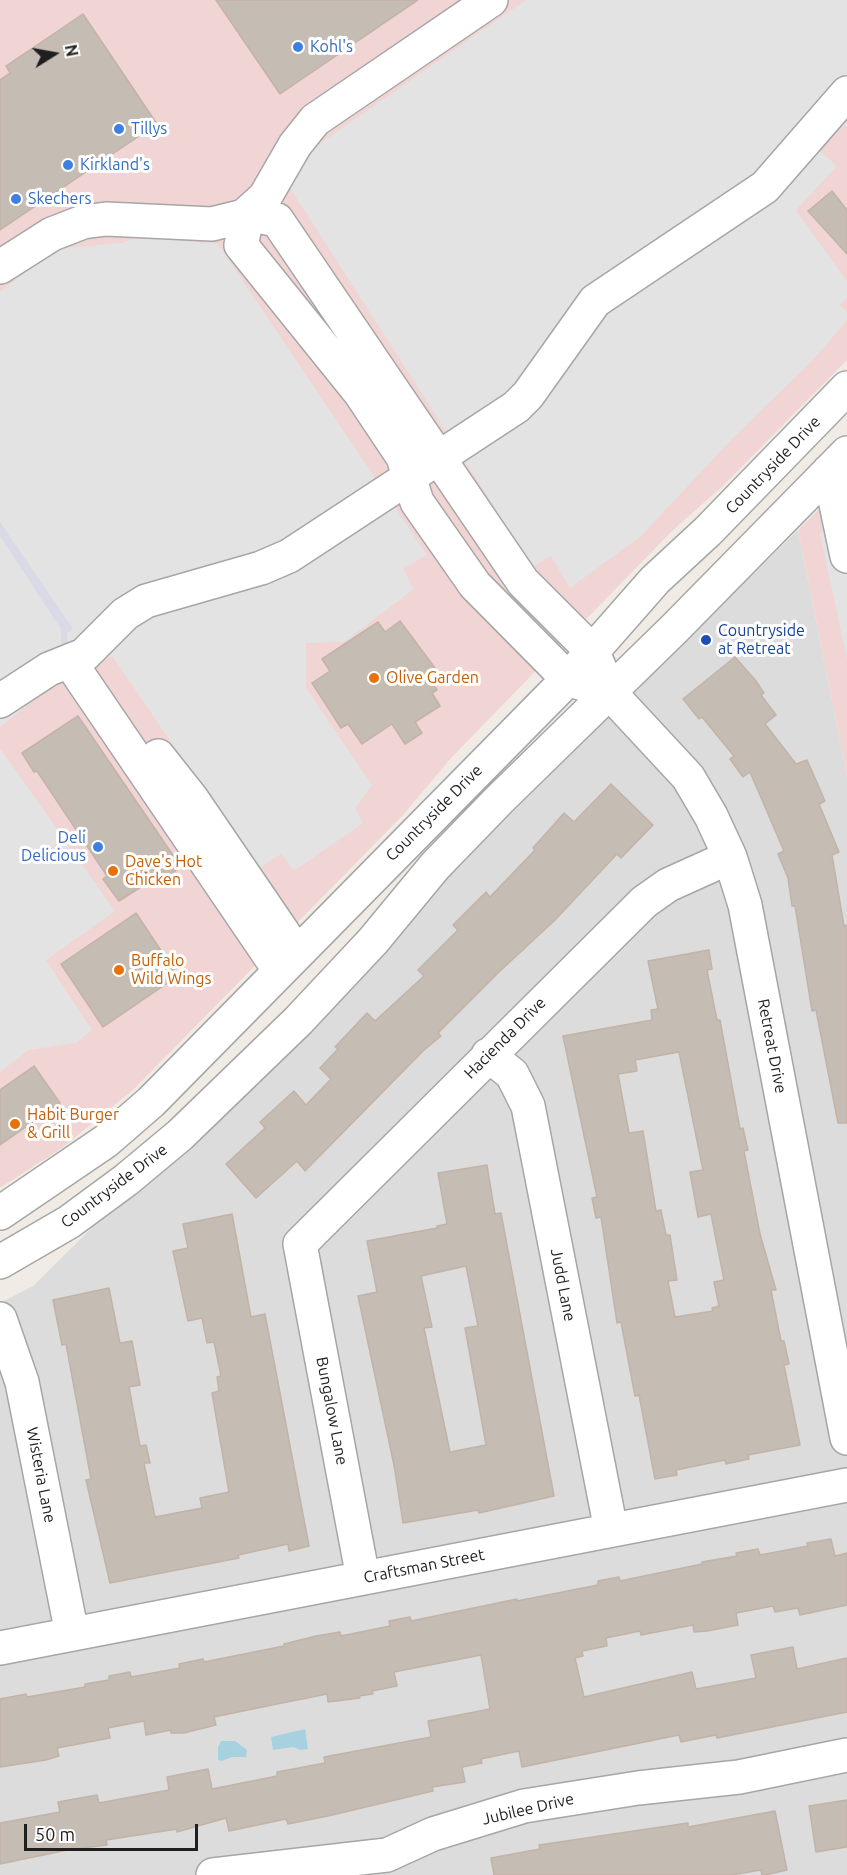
<!DOCTYPE html>
<style>
body{margin:0}
#map{position:relative;width:847px;height:1875px;overflow:hidden;background:#f0ece5;font-family:Ubuntu,sans-serif}
canvas{display:block}
.north{position:absolute;left:24px;top:24px;width:60px;height:60px;-webkit-text-stroke:4px #fff;paint-order:stroke;rotate:79deg;font-size:16px;font-weight:700;line-height:24px;text-align:center;color:#1f1f1f}
.north::after{content:'';display:block;margin:auto;width:21px;height:27px;background:#1f1f1f;clip-path:polygon(50% 0,100% 100%,50% 72%,0 100%)}
.scale{position:absolute;left:24px;top:1824px;width:174px;height:27px;box-sizing:border-box;border:3px solid #1f1f1f;border-top:0;padding-left:8px;font-size:18px;line-height:21px;white-space:nowrap;color:#1f1f1f;-webkit-text-stroke:4px #fff;paint-order:stroke}
</style>
<div id="map">
<canvas width="847" height="1875"></canvas>
<div class="north">N</div>
<div class="scale">50 m</div>
</div>
<script>
const g = document.querySelector('canvas').getContext('2d');
g.lineJoin = 'round';
function fillPath(path, color) { g.fillStyle = color; g.fill(path, 'evenodd'); }
const shape = rows => new Path2D(rows.map(r => 'M' + r).join(''));
function trace(path, color, width, dash) { g.strokeStyle = color; g.lineWidth = width; g.lineCap = dash ? 'butt' : 'round'; g.setLineDash(dash || []); g.stroke(path); }
function drawText(font, color, halo, rows, align = 'center') {
  g.font = font + ' Ubuntu,sans-serif'; g.lineWidth = 6; g.setLineDash([]); g.textBaseline = 'middle'; g.strokeStyle = halo; g.fillStyle = color; for (const [text, x, y, turn = 0] of rows) {
    g.save(); g.translate(x, y); g.rotate((+turn || 0) * Math.PI / 180); g.textAlign = isNaN(turn) ? turn : align; if (halo) g.strokeText(text, 0, 0); g.fillText(text, 0, 0); g.restore();
  }
}
fillPath(shape([
 [798,530,847,776,847,1875,0,1875,0,1303,33,1286]
]), '#dddcdc');
fillPath(shape([
 [0,0,847,0,847,360,723,486,673,530,452,757,402,816,133,1090,62,1148,0,1188],
 [847,481,847,776,798,530]
]), '#f1d5d4');
fillPath(shape([
 [526,0,847,0,847,124,817,148,837,166,796,210,847,281,847,298,839,305,847,312,847,320,813,360,731,440,641,536,570,588,551,556,533,567,290,188,315,147],
 [139,237,218,244,427,555,403,569,414,589,344,642,306,643,306,688,372,785,355,808,363,823,294,871,281,854,258,869,112,656,52,685,0,727,0,292,56,249,122,243],
 [847,505,847,659,820,534],
 [0,748,115,911,46,960,92,1030,76,1043,29,1050,0,1072]
]), '#e3e3e3');
fillPath(shape([
 [0,522,73,629,67,633,67,645,61,645,61,629,0,536]
]), '#d9dae6');
fillPath(shape([
 [305,1729,308,1749,301,1750,293,1747,273,1750,271,1737],
 [221,1741,235,1741,247,1750,246,1757,232,1757,222,1761,218,1760,218,1747]
]), '#a5d2de');
const building = shape([
 [216,0,418,0,280,94,216,0],
 [83,14,157,124,0,230,0,80,10,73,6,66,83,14],
 [832,191,847,210,847,254,808,211,832,191],
 [400,621,435,668,427,674,437,690,432,693,440,706,415,722,422,733,405,744,392,724,362,744,348,724,341,728,312,683,330,671,322,659,378,622,385,632,400,621],
 [735,657,756,681,764,693,761,695,776,715,765,724,796,764,807,760,825,801,819,804,839,852,832,855,844,926,847,925,847,1123,838,1123,816,1010,812,1011,795,906,792,906,788,878,778,854,784,851,750,772,743,777,730,759,734,756,702,717,699,719,683,699,735,657],
 [78,716,181,867,158,883,155,878,119,901,103,879,107,876,37,771,34,772,22,753,78,716],
 [611,784,653,825,621,858,617,854,555,920,499,972,438,1033,441,1036,423,1051,305,1171,297,1161,256,1198,226,1164,265,1128,260,1122,294,1091,306,1105,331,1079,320,1068,338,1049,335,1047,367,1013,375,1021,424,976,418,970,458,930,453,925,486,892,490,897,535,850,533,848,564,813,574,822,611,784],
 [136,913,178,976,103,1027,61,964,136,913],
 [709,950,712,969,707,970,717,1020,720,1020,740,1129,743,1128,748,1150,744,1151,760,1234,776,1290,771,1290,781,1341,784,1341,789,1364,784,1365,800,1445,748,1455,749,1459,726,1464,725,1460,676,1470,677,1475,655,1479,639,1395,635,1396,621,1322,617,1323,601,1217,596,1218,592,1198,597,1197,563,1036,652,1020,651,1010,658,1009,648,961,709,950],
 [679,1052,703,1170,690,1172,698,1217,711,1214,724,1280,714,1282,719,1306,712,1308,713,1311,675,1317,668,1281,677,1280,670,1235,666,1235,661,1210,656,1211,643,1131,629,1133,618,1074,637,1071,635,1060,679,1052],
 [34,1066,60,1103,0,1145,0,1090,34,1066],
 [487,1165,495,1214,501,1213,554,1496,479,1513,478,1510,403,1523,394,1465,358,1296,377,1292,367,1241,437,1228,437,1226,447,1224,438,1173,487,1165],
 [466,1266,478,1326,465,1328,486,1445,450,1452,424,1328,432,1327,421,1276,466,1266],
 [232,1214,251,1317,265,1314,309,1546,289,1551,288,1544,238,1555,239,1558,110,1583,86,1480,91,1479,66,1344,62,1345,53,1300,109,1288,120,1343,132,1341,140,1385,129,1387,140,1446,146,1445,150,1463,144,1463,155,1517,202,1508,200,1498,229,1492,212,1393,219,1391,217,1377,221,1376,214,1342,207,1343,202,1318,188,1321,173,1251,188,1248,183,1224,232,1214],
 [831,1539,835,1556,847,1553,847,1605,800,1615,798,1608,775,1612,773,1606,736,1613,738,1625,707,1631,694,1632,693,1625,641,1635,640,1631,606,1638,607,1646,582,1651,583,1656,575,1658,584,1697,692,1672,696,1689,756,1678,751,1655,793,1647,797,1669,847,1658,847,1712,717,1738,716,1735,681,1742,679,1735,522,1767,519,1751,481,1759,482,1763,462,1767,465,1782,432,1787,433,1791,328,1816,288,1824,286,1819,229,1831,226,1818,177,1832,177,1829,106,1840,107,1845,67,1850,0,1864,0,1823,60,1812,58,1802,97,1795,99,1803,169,1790,167,1777,208,1769,212,1789,277,1776,277,1772,325,1763,324,1757,431,1737,428,1721,490,1709,481,1655,394,1672,397,1686,372,1691,373,1694,359,1696,360,1698,328,1702,327,1694,267,1706,214,1717,216,1725,184,1733,171,1733,171,1730,146,1735,144,1721,108,1728,110,1738,57,1748,59,1756,46,1760,0,1767,0,1699,26,1694,27,1697,85,1687,85,1684,109,1680,109,1676,130,1672,131,1677,180,1668,179,1664,203,1659,204,1662,284,1646,284,1644,316,1636,340,1632,341,1636,390,1626,389,1621,410,1617,411,1621,517,1599,517,1601,598,1585,598,1581,619,1577,620,1581,702,1564,702,1562,737,1556,736,1553,758,1549,760,1555,808,1546,807,1543,831,1539],
 [847,1800,847,1847,816,1852,809,1806,847,1800],
 [775,1811,787,1870,765,1875,762,1875,761,1870,732,1875,494,1875,491,1858,540,1849,539,1845,688,1823,688,1827,775,1811]
]);
fillPath(building, '#c5bcb4');
trace(building, '#c2b3a7', 1.5);
const minor = shape([
 [248,214,277,220,523,582,593,652,610,693,568,679,475,585,417,502,403,457,361,394,241,245,248,214],
 [0,267,52,234,83,222,106,219,212,224,244,216,265,197,295,145,315,120,491,0],
 [829,471,847,556],
 [70,662,280,971],
 [610,693,688,777,711,816,730,857,745,905,847,1438],
 [0,701,49,669,84,655,125,614,146,601,261,568,289,556,516,407,528,395,595,301,765,187,847,93],
 [158,756,192,799,297,953],
 [488,1055,512,1074,528,1106,611,1530],
 [0,1213,106,1141,151,1102,568,679,655,580,708,531,847,388],
 [0,1262,69,1222,126,1180,180,1135,298,1021,373,941,435,866,499,800,675,628,847,453],
 [0,1319,22,1382,72,1634],
 [363,1578,300,1244,644,902,668,885,730,857],
 [0,1648,847,1485],
 [213,1875,387,1855,433,1834,524,1806,638,1788,739,1777,847,1755]
]);
trace(minor, '#a6a6a6', 36);
trace(minor, '#fff', 33);
for (const [x, y, r, color] of [
 [298,47,6,"#3f7fe0"],
 [119,129,6,"#3f7fe0"],
 [68,165,6,"#3f7fe0"],
 [16,199,6,"#3f7fe0"],
 [706,640,6,"#1a4fb4"],
 [374,678,6,"#e8710a"],
 [98,847,6,"#3f7fe0"],
 [113,871,6,"#e8710a"],
 [119,970,6,"#e8710a"],
 [15,1124,6,"#e8710a"]
]) { const dot = new Path2D(); dot.arc(x, y, r, 0, 2 * Math.PI); g.fillStyle = color; g.fill(dot); trace(dot, '#fff', 2); }
drawText('16px', '#366cbe', '#fff', [
 ["Kohl's",310,47],
 ["Tillys",131,129],
 ["Kirkland's",80,165],
 ["Skechers",28,199],
 ["Deli",86,838,"right"],
 ["Delicious",86,856,"right"]
], 'left');
drawText('16px', '#1f1f1f', '#fff', [
 ["Countryside Drive",773,465,-46],
 ["Countryside Drive",434,813,-45],
 ["Hacienda Drive",505,1038,-45],
 ["Retreat Drive",772,1046,79],
 ["Countryside Drive",114,1186,-37],
 ["Judd Lane",563,1285,79],
 ["Bungalow Lane",332,1411,79],
 ["Wisteria Lane",41,1475,79],
 ["Craftsman Street",424,1566,-11],
 ["Jubilee Drive",528,1809,-13]
]);
drawText('16px', '#164399', '#fff', [
 ["Countryside",718,631],
 ["at Retreat",718,649]
], 'left');
drawText('16px', '#c56008', '#fff', [
 ["Olive Garden",386,678],
 ["Dave's Hot",125,862],
 ["Chicken",125,880],
 ["Buffalo",131,961],
 ["Wild Wings",131,979],
 ["Habit Burger",27,1115],
 ["& Grill",27,1133]
], 'left');
</script>
